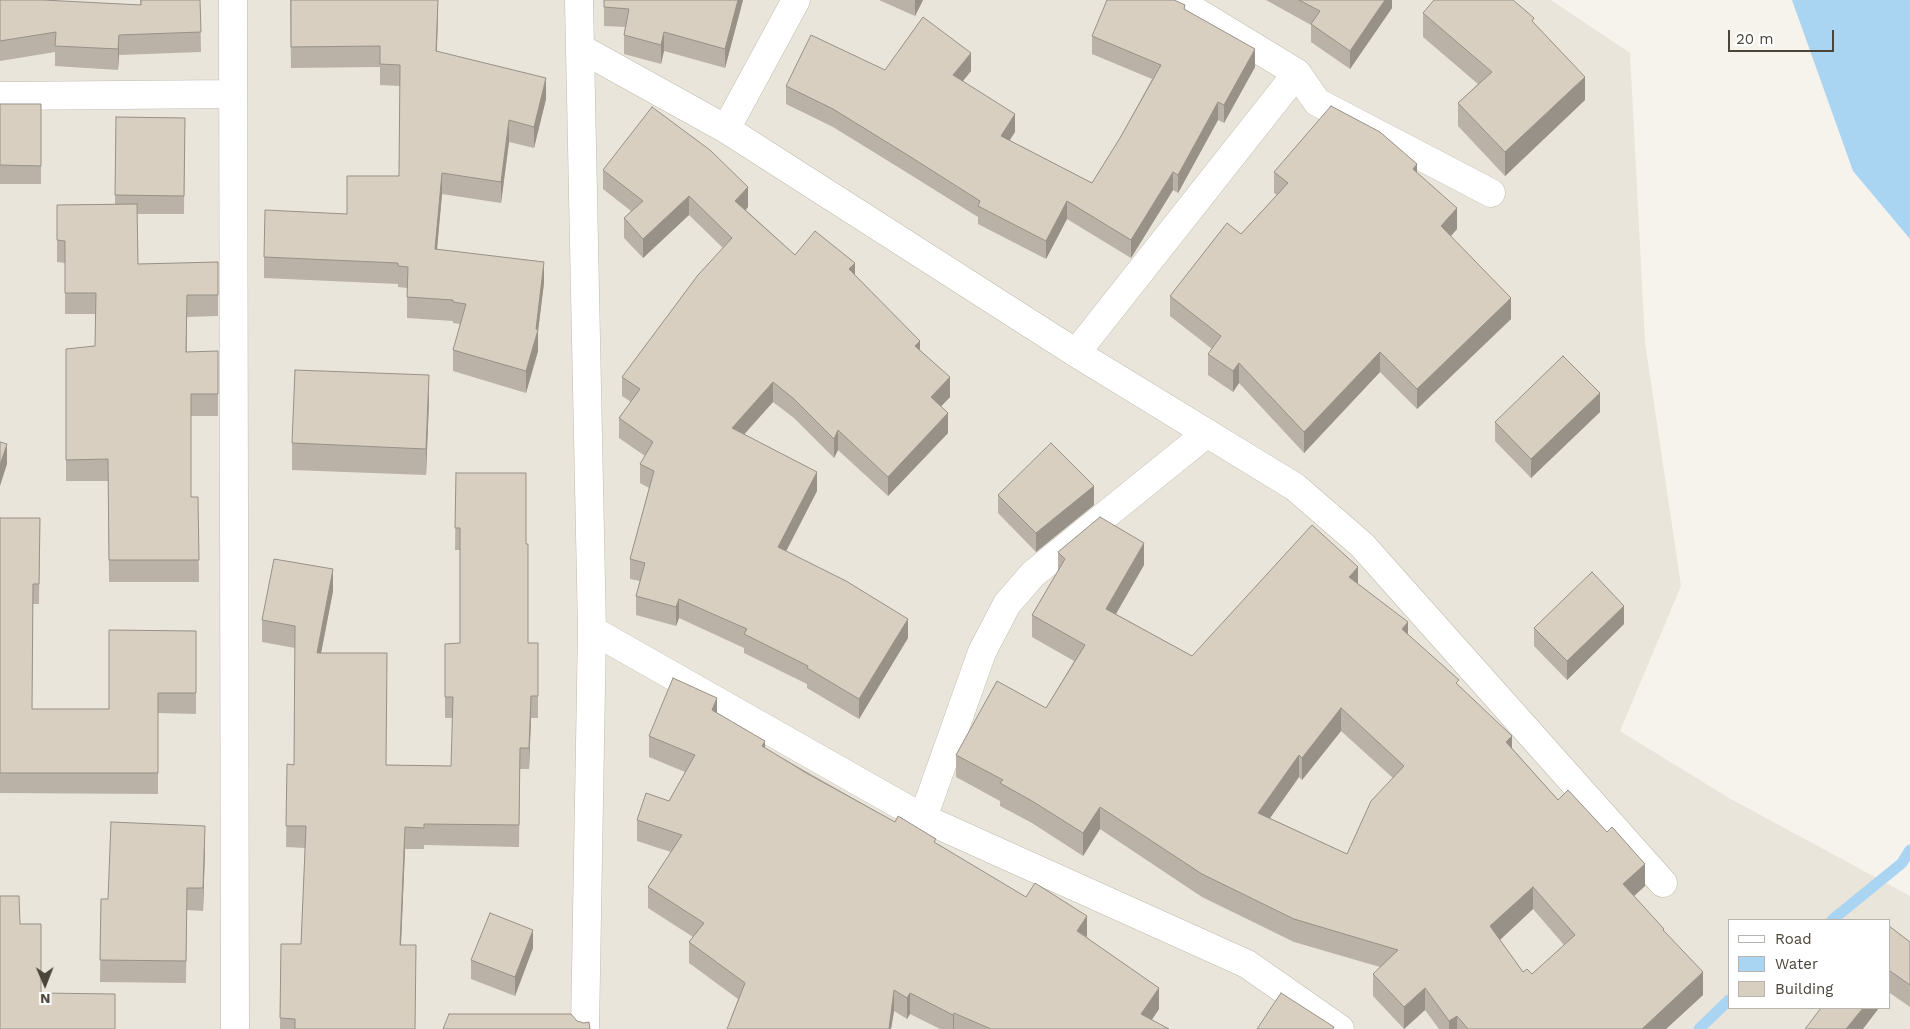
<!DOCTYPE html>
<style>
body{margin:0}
#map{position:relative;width:1910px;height:1029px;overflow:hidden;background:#f6f3ec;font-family:"Work Sans",sans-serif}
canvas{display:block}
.legend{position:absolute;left:1728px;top:919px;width:162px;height:90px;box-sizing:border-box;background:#fff;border:1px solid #b7b4b0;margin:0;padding:6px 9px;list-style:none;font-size:15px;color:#4b4439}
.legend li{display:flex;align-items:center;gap:10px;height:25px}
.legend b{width:25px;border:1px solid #b7b4b0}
.north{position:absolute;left:20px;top:959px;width:50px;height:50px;-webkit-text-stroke:4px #fff;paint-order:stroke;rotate:179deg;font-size:14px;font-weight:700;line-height:20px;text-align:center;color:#4b4439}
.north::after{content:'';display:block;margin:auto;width:18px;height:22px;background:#4b4439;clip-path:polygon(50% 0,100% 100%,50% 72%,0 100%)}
.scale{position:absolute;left:1728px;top:30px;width:106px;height:22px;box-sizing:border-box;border:2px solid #4b4439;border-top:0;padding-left:6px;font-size:15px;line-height:18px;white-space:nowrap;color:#4b4439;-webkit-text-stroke:4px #fff;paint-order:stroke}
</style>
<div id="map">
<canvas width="1910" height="1029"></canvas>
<ul class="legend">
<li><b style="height:6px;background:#fff"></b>Road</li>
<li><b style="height:14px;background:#a9d4f2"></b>Water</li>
<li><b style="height:14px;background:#d8cfc1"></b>Building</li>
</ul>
<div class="north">N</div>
<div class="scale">20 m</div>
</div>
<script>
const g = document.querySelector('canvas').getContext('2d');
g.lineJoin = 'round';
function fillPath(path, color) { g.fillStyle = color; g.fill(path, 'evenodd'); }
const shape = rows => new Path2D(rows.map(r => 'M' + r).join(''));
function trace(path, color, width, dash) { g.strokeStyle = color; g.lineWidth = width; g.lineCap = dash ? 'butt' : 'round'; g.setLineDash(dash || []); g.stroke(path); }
fillPath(shape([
 [0,0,1551,0,1630,53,1645,342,1681,586,1620,731,1729,798,1910,896,1910,1029,0,1029],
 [1729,920,1889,920,1889,1008,1729,1008]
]), '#eae5da');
fillPath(shape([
 [1792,0,1910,0,1910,239,1853,171]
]), '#a9d4f2');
trace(shape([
 [1832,920,1902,863,1910,850],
 [1699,1029,1729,1000]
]), '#a9d4f2', 11);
const minor = shape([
 [233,0,235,1029],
 [579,0,592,630,585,1029],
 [1177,0,1297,73,1317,102,1491,193],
 [580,48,726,129,1076,353,1295,487,1362,545,1663,883],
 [0,96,233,94],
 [726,129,796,0],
 [1076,353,1297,73],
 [592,630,923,818,1247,964,1340,1029],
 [923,818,982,652,1007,604,1033,574,1207,433]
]);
trace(minor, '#c2bbae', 29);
trace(minor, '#fff', 28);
fillPath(shape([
 [0,0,140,5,140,0,200,0,201,52,119,55,118,70,55,66,55,52,0,61],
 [290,0,438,13,437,51,546,99,534,148,509,142,501,203,442,194,437,249,544,283,538,331,538,351,526,393,453,371,453,350,460,324,453,323,453,321,407,318,407,288,398,287,398,284,264,278,264,257,347,214,399,176,400,86,380,85,380,67,291,68],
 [604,0,743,0,725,68,664,51,661,64,624,54,624,35,625,27,604,26],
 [879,0,923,0,915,16],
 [1266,0,1392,0,1392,8,1350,69,1311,42,1311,25],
 [1185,10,1255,67,1224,123,1218,120,1178,193,1173,190,1131,258,1067,219,1046,259,978,224,978,217,906,172,833,127,786,104,786,86,885,70,971,71,963,81,1015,132,1009,140,1092,183,1120,138,1152,79,1092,54,1092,36],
 [1423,13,1534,23,1585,100,1505,176,1458,126,1458,103,1478,84,1423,37],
 [0,104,41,104,41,184,0,184],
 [116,117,185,118,184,214,137,214,138,264,218,262,218,316,187,317,187,352,218,351,218,416,191,416,191,497,198,497,199,582,109,582,108,481,66,481,66,349,95,346,96,314,65,314,65,263,57,262,57,205,115,204],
 [603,170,748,207,746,210,795,255,855,275,920,350,950,397,941,406,948,433,888,496,838,450,834,458,794,418,773,402,744,434,817,491,786,551,908,638,859,719,807,688,807,684,744,653,744,648,679,618,676,626,636,615,636,596,640,581,630,579,630,559,649,488,640,483,640,464,645,456,619,438,619,418,631,402,622,396,622,377,723,248,689,215,643,258,624,238,624,218,631,211,603,189],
 [1274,172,1417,173,1457,229,1451,236,1511,319,1417,409,1380,372,1304,453,1239,383,1233,392,1208,375,1208,354,1212,349,1170,316,1170,296,1241,234,1277,195,1274,193],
 [429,401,426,475,292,470,292,443],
 [1600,412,1531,478,1495,441,1495,422],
 [456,473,526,544,528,643,538,643,538,718,531,718,529,769,520,769,519,847,424,845,424,849,405,849,401,945,415,1029,280,1029,281,944,301,944,305,848,286,847,287,764,294,765,295,648,262,642,262,620,333,591,321,653,386,765,451,766,453,718,445,718,445,644,460,643,460,550,455,550],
 [998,495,1094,505,1036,552,998,513],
 [0,518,40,518,39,604,33,604,32,709,109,709,196,631,196,714,158,713,158,794,0,793],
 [1058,552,1144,565,1116,614,1192,656,1358,584,1459,686,1512,748,1558,800,1645,886,1634,896,1664,931,1703,995,1666,1029,1439,1029,1425,1010,1404,1029,1373,996,1373,974,1380,967,1294,942,1202,897,1100,829,1083,856,1032,823,1000,806,1000,801,956,777,956,755,1046,708,1074,661,1032,637,1032,615,1058,571],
 [1341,731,1393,778,1347,854,1270,818,1299,777,1302,780],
 [1533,909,1564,945,1532,974,1523,972,1500,940],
 [1624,624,1567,680,1534,646,1534,628],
 [717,713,765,748,895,822,936,844,1087,937,1159,1009,1152,1020,1169,1029,940,1029,910,1014,907,1019,894,1011,891,1029,727,1029,738,999,689,963,689,942,693,937,648,908,648,887,671,852,637,841,637,820,669,801,685,772,649,757,649,736],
 [205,848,203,911,187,910,186,983,100,982,101,899,108,899],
 [1889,926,1910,942,1910,1007,1890,993],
 [533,948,515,996,471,979,471,960]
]), '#bab2a6');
fillPath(shape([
 [438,0,438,13,436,72,436,51],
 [738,0,743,0,725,68,725,49],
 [915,0,923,0,915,16],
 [1385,0,1392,0,1392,8,1350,69,1350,51],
 [664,32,664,51,661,64,661,45],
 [119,35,119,55,118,70,118,49],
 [1255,49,1255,67,1224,123,1224,105],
 [971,53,971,71,953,93,953,75],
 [1585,77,1585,100,1505,176,1505,152],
 [546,78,546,99,534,148,534,127],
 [1218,102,1218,120,1178,193,1178,175],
 [1015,114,1015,132,1001,154,1001,136],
 [509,120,509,142,501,203,501,182],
 [1417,164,1417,184,1413,169],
 [1173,172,1173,190,1131,258,1131,240],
 [442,173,442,194,435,270,435,249],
 [748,187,748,207,735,220,735,201],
 [689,196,689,215,643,258,643,239],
 [1067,201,1067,219,1046,259,1046,241],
 [1457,208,1457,229,1441,247,1441,226],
 [544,262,544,283,538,331,538,351,526,393,526,371,536,329],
 [855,263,855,282,849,269],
 [1511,298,1511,319,1417,409,1417,389],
 [920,341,920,360,915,346],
 [1380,352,1380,372,1304,453,1304,432],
 [1239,363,1239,383,1233,392,1233,371],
 [429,375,429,401,426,475,426,449],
 [950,377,950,397,931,417,931,397],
 [773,382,773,402,732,448,732,428],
 [1600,393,1600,412,1531,478,1531,459],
 [948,413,948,433,888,496,888,477],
 [838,430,838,450,834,458,834,439],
 [7,444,7,464,0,486,0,465],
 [817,472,817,491,778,567,778,547],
 [1094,486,1094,505,1036,552,1036,533],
 [1144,543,1144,565,1106,631,1106,609],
 [1358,567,1358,589,1349,577],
 [333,569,333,591,317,674,317,653],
 [679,599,679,618,676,626,676,607],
 [1624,606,1624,624,1567,680,1567,661],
 [908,619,908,638,859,719,859,699],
 [1408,622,1408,644,1402,629],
 [531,696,531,718,529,769,529,748],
 [717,698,717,719,712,710],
 [1341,708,1341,731,1302,780,1302,758],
 [1512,736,1512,758,1506,742],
 [765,741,765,762,762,746],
 [1299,755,1299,777,1258,835,1258,813],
 [1100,807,1100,829,1083,856,1083,833],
 [205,826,205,848,203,911,203,888],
 [405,827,405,849,400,967,400,945],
 [1645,864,1645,886,1623,906,1623,884],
 [1533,887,1533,909,1490,949,1490,926],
 [1087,916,1087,937,1077,931],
 [533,930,533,948,515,996,515,977],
 [1890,971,1890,993,1889,995,1889,973],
 [1703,972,1703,995,1666,1029,1642,1029],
 [1159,988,1159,1009,1145,1029,1141,1014],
 [1425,988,1425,1010,1404,1029,1404,1007],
 [894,990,894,1011,891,1029,889,1029],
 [910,993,910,1014,907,1019,907,998],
 [1863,1008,1879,1008,1863,1029,1846,1029],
 [954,1013,954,1029,953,1029,953,1015],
 [1457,1016,1457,1029,1449,1029,1449,1021]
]), '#979187');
const building = shape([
 [0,0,43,0,141,5,141,0,200,0,201,32,119,35,118,49,55,46,56,32,0,41,0,0],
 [291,0,438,0,436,51,546,78,534,127,509,120,501,182,442,173,435,249,544,262,536,329,538,330,526,371,453,350,466,304,453,302,453,300,407,297,408,267,398,266,398,263,264,257,265,210,347,214,347,176,399,176,400,65,380,64,380,46,291,47,291,0],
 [604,0,738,0,725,49,664,32,661,45,624,35,629,9,604,7,604,0],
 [1107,0,1174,0,1185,5,1184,9,1255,49,1224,105,1218,102,1178,175,1173,172,1131,240,1067,201,1046,241,978,206,980,201,906,154,833,109,786,86,811,35,885,70,923,17,971,53,953,75,1015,114,1001,136,1092,183,1120,138,1161,65,1092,36,1107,0],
 [1299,0,1385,0,1350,51,1311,24,1320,11,1299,0],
 [1434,0,1513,0,1534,18,1532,21,1585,77,1505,152,1458,103,1492,72,1423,13,1434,0],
 [0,104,41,104,41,166,0,165,0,104],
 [1331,106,1380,132,1417,164,1413,169,1457,208,1441,226,1511,298,1417,389,1380,352,1304,432,1239,363,1233,371,1208,354,1221,336,1170,296,1227,223,1241,234,1288,183,1274,172,1331,106],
 [652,107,710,150,748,187,735,201,795,255,815,231,855,263,849,269,920,341,915,346,950,377,931,397,948,413,888,477,838,430,834,439,794,399,773,382,732,428,817,472,778,547,846,581,908,619,859,699,807,668,808,666,744,634,747,629,679,599,676,607,636,596,645,563,630,559,654,471,640,464,653,442,619,418,640,389,622,377,698,275,732,238,689,196,643,239,624,218,643,201,603,170,652,107],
 [116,117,185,118,184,196,115,195,116,117],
 [137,204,138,264,218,262,218,295,187,295,186,352,218,351,218,394,191,394,191,497,198,497,199,560,109,560,108,459,66,460,66,349,95,346,96,293,65,293,65,241,57,240,57,205,137,204],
 [1563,356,1600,393,1531,459,1495,422,1563,356],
 [295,370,429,375,426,449,292,443,295,370],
 [0,442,7,444,0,465,0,442],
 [1051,443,1094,486,1036,533,998,495,1051,443],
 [456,473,526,473,526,544,528,544,528,643,538,643,538,696,531,696,529,748,520,748,519,825,424,824,424,828,405,827,400,945,416,945,415,1029,295,1029,295,1019,280,1018,281,944,301,944,306,826,286,826,287,764,294,765,295,626,262,620,274,559,333,569,317,653,387,653,386,765,451,766,453,697,445,697,445,644,460,643,460,528,455,528,456,473],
 [1100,517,1144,543,1106,609,1192,656,1312,525,1358,567,1349,577,1408,622,1402,629,1459,680,1456,683,1512,736,1506,742,1558,800,1568,790,1607,832,1612,827,1645,864,1623,884,1664,929,1663,930,1703,972,1642,1029,1468,1029,1457,1016,1449,1021,1425,988,1404,1007,1373,974,1398,950,1294,919,1202,874,1100,807,1083,833,1032,801,1000,783,1003,780,956,755,997,681,1046,708,1085,645,1032,615,1065,559,1058,552,1100,517],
 [1341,708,1404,766,1371,801,1347,854,1258,813,1299,755,1302,758,1341,708],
 [1533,887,1575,935,1532,974,1527,969,1523,972,1490,926,1533,887],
 [0,518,40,518,39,584,33,584,32,709,109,709,109,630,196,631,196,693,158,693,158,773,0,773,0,518],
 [1592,572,1624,606,1567,661,1534,628,1592,572],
 [673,678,717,698,712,710,765,741,762,746,808,774,895,822,898,816,936,839,934,842,1026,897,1035,883,1087,916,1077,931,1159,988,1141,1014,1169,1029,991,1029,954,1013,953,1015,910,993,907,998,894,990,889,1029,727,1029,745,983,689,942,704,923,648,887,682,835,637,820,646,793,669,801,695,755,649,736,673,678],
 [111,822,205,826,203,888,187,888,186,961,100,960,101,899,108,899,111,822],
 [0,896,19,896,20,924,41,924,41,993,115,994,115,1029,0,1029,0,896],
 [490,913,533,930,515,977,471,960,490,913],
 [1889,926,1910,942,1910,985,1890,971,1889,973,1889,926],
 [1281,993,1334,1027,1333,1029,1257,1029,1281,993],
 [1821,1008,1863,1008,1846,1029,1805,1029,1821,1008],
 [449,1014,571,1014,577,1021,584,1023,589,1022,590,1029,443,1029,449,1014]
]);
fillPath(building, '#d8cfc1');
trace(building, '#979187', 1);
</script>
